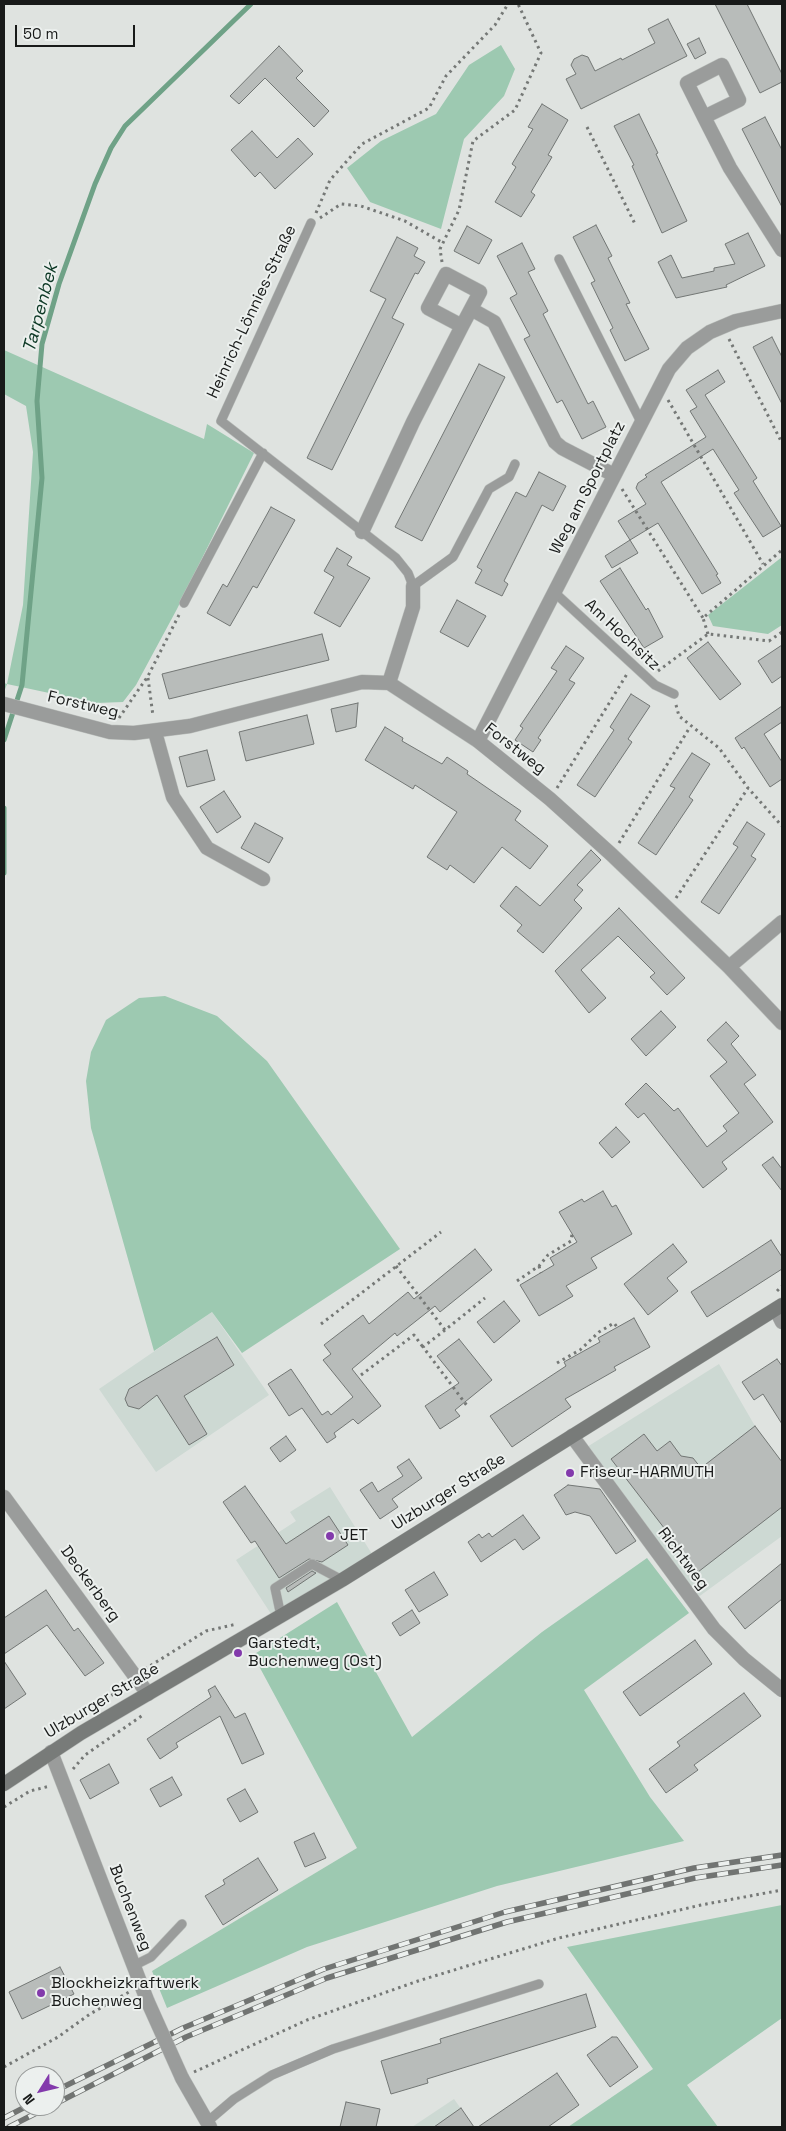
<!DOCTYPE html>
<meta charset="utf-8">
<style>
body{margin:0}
#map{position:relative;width:786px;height:2131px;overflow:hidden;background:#dfe3e0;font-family:"Space Grotesk",sans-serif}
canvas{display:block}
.frame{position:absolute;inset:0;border:5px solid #181a19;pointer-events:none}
.north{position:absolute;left:15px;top:2066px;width:50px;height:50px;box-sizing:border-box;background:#ecf0ee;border:1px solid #979a99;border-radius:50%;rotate:234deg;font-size:14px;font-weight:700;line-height:20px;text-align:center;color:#181a19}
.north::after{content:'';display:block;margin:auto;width:18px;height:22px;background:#833aac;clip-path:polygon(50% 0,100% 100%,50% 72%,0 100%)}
.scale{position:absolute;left:15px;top:25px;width:120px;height:22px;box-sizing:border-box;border:2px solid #181a19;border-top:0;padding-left:6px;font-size:15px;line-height:18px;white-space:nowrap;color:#181a19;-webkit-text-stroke:4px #ecf0ee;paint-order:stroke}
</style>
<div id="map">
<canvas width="786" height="2131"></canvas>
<div class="frame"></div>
<div class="north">N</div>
<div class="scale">50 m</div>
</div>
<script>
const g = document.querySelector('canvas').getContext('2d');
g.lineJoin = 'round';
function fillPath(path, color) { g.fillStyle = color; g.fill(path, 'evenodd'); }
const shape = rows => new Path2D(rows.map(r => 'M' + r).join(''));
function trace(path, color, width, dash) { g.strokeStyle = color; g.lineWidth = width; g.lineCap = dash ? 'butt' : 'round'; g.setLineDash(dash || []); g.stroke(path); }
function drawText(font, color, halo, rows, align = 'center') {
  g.font = font + ' "Space Grotesk",sans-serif'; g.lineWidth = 4; g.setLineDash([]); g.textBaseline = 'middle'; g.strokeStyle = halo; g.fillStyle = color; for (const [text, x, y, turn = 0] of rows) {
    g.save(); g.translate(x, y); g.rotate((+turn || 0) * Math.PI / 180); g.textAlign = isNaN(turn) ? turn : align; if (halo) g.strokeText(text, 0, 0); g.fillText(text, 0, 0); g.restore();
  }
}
fillPath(shape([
 [212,1312,269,1395,156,1472,99,1389],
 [719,1364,755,1426,782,1462,782,1536,697,1598,587,1447],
 [330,1487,372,1554,273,1617,236,1560,296,1521,290,1512],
 [454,2099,474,2127,412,2127]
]), '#cdd9d3');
fillPath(shape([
 [501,45,515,69,504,96,464,139,441,229,370,202,347,168,381,141,436,114,469,65],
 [4,350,204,439,207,424,254,453,177,609,136,685,123,702,96,703,7,684,4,692,4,683,7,684,23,605,33,452,26,406,4,394],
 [782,557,782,625,768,634,713,626,708,615],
 [165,996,217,1016,267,1061,400,1249,242,1353,212,1312,154,1351,91,1128,86,1081,91,1052,106,1020,139,998],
 [647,1558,689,1613,584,1690,650,1797,684,1841,497,1886,307,1947,167,2008,152,1971,357,1848,253,1655,337,1602,412,1737,542,1632],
 [782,1905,782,2018,687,2085,718,2127,568,2127,653,2069,567,1947]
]), '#9dc9b1');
trace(shape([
 [4,740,22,685,42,478,37,401,42,344,59,284,95,184,111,148,125,126,251,4],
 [4,808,4,873]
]), '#6fa287', 5);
const building = shape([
 [715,4,747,4,782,74,782,82,760,93,715,4],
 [668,19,687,56,581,109,566,79,576,74,571,65,574,59,582,55,588,57,595,71,621,58,622,60,655,43,648,29,668,19],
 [699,38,706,53,695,59,687,44,699,38],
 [279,46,303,71,296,78,329,111,314,127,265,78,239,104,230,96,279,46],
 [542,104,568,120,548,155,552,157,531,192,535,195,521,217,495,202,516,167,512,164,533,129,528,127,542,104],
 [639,114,658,153,656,154,687,221,662,233,632,166,634,165,614,126,639,114],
 [765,117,782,150,782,207,742,129,765,117],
 [252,131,277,158,298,138,313,154,275,189,260,172,255,177,231,150,252,131],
 [596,225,612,256,608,258,630,303,626,304,649,349,625,361,610,330,613,328,591,283,595,281,573,237,596,225],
 [467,226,492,240,479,264,454,251,467,226],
 [748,233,765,266,726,285,727,287,676,298,658,262,671,255,682,278,714,271,714,268,735,264,725,244,748,233],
 [397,237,418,248,414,256,425,262,418,274,415,273,392,318,404,324,332,470,307,458,386,299,370,291,397,237],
 [522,243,535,269,528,272,548,311,543,314,588,404,593,401,606,427,582,439,562,400,557,403,524,339,530,336,510,298,517,294,497,256,522,243],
 [772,337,782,357,782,404,753,347,772,337],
 [479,364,505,377,422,541,395,527,479,364],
 [718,370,725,382,705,395,757,478,753,481,781,526,763,537,734,493,739,490,713,449,661,482,718,574,716,575,721,583,702,594,658,523,630,540,618,521,646,504,636,488,638,483,647,477,645,475,706,437,690,411,697,407,686,390,718,370],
 [539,472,566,486,553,511,542,505,504,581,508,584,502,596,475,583,482,570,477,567,516,492,526,497,539,472],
 [271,507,295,520,257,588,253,586,230,626,207,613,223,584,227,587,271,507],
 [630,540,638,553,612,568,605,556,630,540],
 [337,548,352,557,347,565,370,578,340,627,314,613,334,577,324,571,337,548],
 [620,568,646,610,648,608,663,637,644,648,600,581,620,568],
 [457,600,486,616,468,647,440,632,457,600],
 [322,634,329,660,169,699,162,674,322,634],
 [708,642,741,684,720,700,687,658,708,642],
 [782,645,782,676,772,683,758,661,782,645],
 [566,646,584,658,569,680,575,683,538,738,541,740,533,752,515,740,523,728,520,726,557,671,551,668,566,646],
 [631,694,650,706,628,739,632,742,595,797,577,785,614,730,610,727,631,694],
 [358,703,356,727,336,732,331,709,358,703],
 [782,706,782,722,764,734,782,762,782,779,770,787,744,747,742,749,735,738,782,706],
 [307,715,314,744,246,761,239,732,307,715],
 [385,727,403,738,402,741,442,764,447,757,468,771,467,774,521,811,515,820,548,846,530,869,502,847,474,883,450,865,447,870,427,857,457,812,415,785,413,789,365,760,385,727],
 [207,750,215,780,187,787,179,757,207,750],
 [692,753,710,764,689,797,693,800,656,855,638,843,675,788,670,786,692,753],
 [224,791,241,817,217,833,200,807,224,791],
 [747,822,765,834,751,856,756,859,719,914,701,902,738,847,733,844,747,822],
 [255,823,283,838,269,863,241,848,255,823],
 [591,850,601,860,577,885,583,890,574,900,582,908,543,953,517,931,522,925,500,906,516,886,540,906,591,850],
 [619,908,685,978,667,995,650,977,655,973,618,936,581,970,606,998,589,1013,555,971,619,908],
 [661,1011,676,1027,646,1056,631,1039,661,1011],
 [726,1022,739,1036,731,1044,756,1075,744,1084,773,1122,722,1162,727,1169,703,1188,644,1113,638,1118,625,1104,646,1083,674,1111,678,1108,707,1147,727,1131,723,1126,739,1113,710,1076,727,1062,707,1040,726,1022],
 [616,1127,630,1142,612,1158,599,1143,616,1127],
 [773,1157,782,1169,782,1191,762,1165,773,1157],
 [603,1191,612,1207,616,1205,632,1234,591,1258,597,1268,566,1286,573,1296,539,1316,520,1285,554,1265,550,1258,577,1242,559,1212,582,1199,584,1202,603,1191],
 [771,1240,782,1257,782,1269,707,1317,691,1292,771,1240],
 [673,1244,687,1262,667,1278,678,1291,648,1315,624,1284,673,1244],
 [475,1249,492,1270,440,1312,435,1306,397,1336,395,1333,352,1369,381,1406,358,1424,353,1419,334,1433,336,1437,327,1443,302,1408,289,1416,268,1384,291,1369,322,1415,328,1411,331,1415,353,1397,323,1360,331,1354,324,1345,363,1315,369,1324,408,1292,414,1299,475,1249],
 [504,1301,520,1321,494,1343,477,1322,504,1301],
 [634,1318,650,1347,614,1367,616,1370,565,1399,571,1407,512,1447,490,1416,566,1366,564,1362,600,1342,598,1338,634,1318],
 [217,1337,234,1365,184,1396,207,1434,189,1445,157,1395,139,1409,128,1406,125,1399,129,1389,217,1337],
 [459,1339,492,1380,455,1410,460,1416,440,1429,425,1406,459,1383,437,1356,459,1339],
 [777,1359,782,1366,782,1424,763,1394,754,1400,742,1382,777,1359],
 [755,1426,782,1462,782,1507,698,1572,611,1459,644,1434,657,1451,670,1441,681,1456,693,1458,701,1468,755,1426],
 [286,1436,296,1450,280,1462,270,1448,286,1436],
 [409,1459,422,1478,392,1499,398,1507,380,1519,360,1490,372,1482,378,1492,403,1476,397,1467,409,1459],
 [568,1485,600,1489,636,1541,616,1554,590,1516,575,1512,566,1515,554,1495,568,1485],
 [245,1486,286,1544,329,1516,348,1545,322,1562,309,1559,279,1578,255,1541,251,1543,223,1502,245,1486],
 [523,1515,540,1538,523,1550,515,1539,481,1562,468,1542,479,1534,482,1538,489,1533,492,1537,523,1515],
 [782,1563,782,1599,745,1629,728,1607,782,1563],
 [312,1571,316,1573,288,1592,286,1588,312,1571],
 [434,1572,448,1595,419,1612,405,1590,434,1572],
 [46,1590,74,1631,78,1628,104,1663,85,1676,47,1625,4,1654,4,1618,46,1590],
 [412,1610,420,1623,400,1636,392,1623,412,1610],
 [695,1640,712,1664,640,1716,623,1692,695,1640],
 [4,1661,26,1694,4,1709,4,1661],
 [215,1686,235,1718,245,1713,264,1754,242,1764,220,1716,176,1743,178,1747,160,1759,147,1739,211,1697,208,1690,215,1686],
 [744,1693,761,1716,694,1765,698,1770,666,1793,649,1769,680,1746,677,1742,744,1693],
 [109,1764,119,1783,90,1799,80,1780,109,1764],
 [172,1777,182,1795,160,1807,150,1789,172,1777],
 [245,1789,258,1812,240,1822,227,1799,245,1789],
 [314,1833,326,1858,305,1867,294,1842,314,1833],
 [258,1858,278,1890,223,1925,205,1896,225,1884,223,1880,258,1858],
 [60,1967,74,1994,22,2019,9,1992,60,1967],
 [586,1994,596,2027,427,2079,428,2083,391,2094,381,2061,441,2043,440,2039,586,1994],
 [612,2037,617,2037,638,2067,610,2087,587,2055,612,2037],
 [557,2073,579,2105,548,2127,478,2127,557,2073],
 [346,2102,380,2109,376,2127,340,2127,346,2102],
 [461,2108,474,2127,434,2127,461,2108]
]);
fillPath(building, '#b8bcba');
trace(building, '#727674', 1);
const service = shape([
 [311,223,221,421,396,558,408,573,413,586,453,557,489,489,509,477,515,464],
 [559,259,641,422],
 [554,592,655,685,674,694],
 [184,603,263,453],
 [281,1616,275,1588,312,1564,342,1580],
 [133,1966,151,1957,182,1924],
 [207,2122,234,2099,272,2075,333,2049,539,1984]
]);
const minor = shape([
 [704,117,739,100,722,65,687,83,704,117,730,168,782,250],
 [471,309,494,322,555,442,562,448,614,475],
 [362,532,413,422,462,326,480,292,446,274,428,308,462,326],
 [389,683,413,607,413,586],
 [4,704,110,732,134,733,190,726,362,682,389,683,478,741,550,799,612,855,729,967,782,1023],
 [155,732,173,797,207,848,263,879],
 [478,741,669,369,687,348,710,332,736,321,782,311],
 [729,967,782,922],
 [776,1310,782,1322],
 [572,1436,714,1629,744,1659,782,1690],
 [4,1497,148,1694]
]);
const tertiary = shape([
 [51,1752,147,2000],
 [182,2078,210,2127]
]);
const secondary = shape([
 [4,1784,81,1733,342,1580,782,1305]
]);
trace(service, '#bbbfbc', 10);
trace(minor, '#bbbfbc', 15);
trace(tertiary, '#bbbfbc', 15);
trace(secondary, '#bbbfbc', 15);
trace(shape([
 [587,127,635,224],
 [316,213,330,180,362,144,429,108,446,76,495,25,508,4],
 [320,218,341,204,361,206,405,221,443,243],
 [442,262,440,249,459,210,473,141,515,110,541,53,518,4],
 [729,339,782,443],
 [668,400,763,564],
 [622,489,703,618],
 [708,634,703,618,782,550],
 [658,671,708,634,769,641,782,632],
 [148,678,153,716],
 [676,705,679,716,719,748,748,788,782,826],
 [119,718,148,676,180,613],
 [557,788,627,674],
 [619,843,690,727],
 [676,898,748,788],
 [396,1266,445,1330,485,1298],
 [539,1266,541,1273],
 [517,1281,539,1266,548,1255,571,1241,572,1234],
 [777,1291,782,1286],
 [321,1324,441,1232],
 [445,1330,423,1347,468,1407],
 [557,1363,580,1350,599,1332,614,1323,617,1327],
 [361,1375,414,1335,423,1347],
 [145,1669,206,1631,237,1624],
 [95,1706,126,1686],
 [73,1769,85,1755,143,1715],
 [4,1807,30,1791,50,1786],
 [4,2067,58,2037,90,2014,129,1992],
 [194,2072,307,2020,418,1981,559,1938,701,1905,782,1890]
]), '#757876', 3, [2.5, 4]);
trace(service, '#9a9c9b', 9);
trace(minor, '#9a9c9b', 14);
trace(tertiary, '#9a9c9b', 14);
trace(secondary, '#787b79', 14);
const rail = shape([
 [55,2091,183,2028,324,1969,505,1912,694,1868,782,1855],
 [55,2104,186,2037,327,1978,507,1922,695,1878,782,1865],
 [4,2118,27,2106],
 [9,2127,50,2106]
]);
trace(rail, '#717472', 5.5);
trace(rail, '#ecf0ee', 4, [11]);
const tertiaryBridge = shape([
 [147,2000,182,2078]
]);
trace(tertiaryBridge, '#bbbfbc', 15, []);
trace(tertiaryBridge, '#9a9c9b', 14);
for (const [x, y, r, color] of [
 [570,1473,5,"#833aac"],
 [330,1536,5,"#833aac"],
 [238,1653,5,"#833aac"],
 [41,1993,5,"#833aac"]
]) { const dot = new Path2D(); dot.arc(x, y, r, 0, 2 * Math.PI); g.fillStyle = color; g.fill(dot); trace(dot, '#ecf0ee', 2); }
drawText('16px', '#181a19', '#ecf0ee', [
 ["Heinrich-Lönnies-Straße",252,312,-65],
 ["Weg am Sportplatz",588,488,-63],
 ["Am Hochsitz",622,635,43],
 ["Forstweg",83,705,13],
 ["Forstweg",515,749,38],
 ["Ulzburger Straße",449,1492,-32],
 ["Richtweg",683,1559,53],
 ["Deckerberg",90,1584,54],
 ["Ulzburger Straße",102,1701,-31],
 ["Buchenweg",130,1908,69]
]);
drawText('16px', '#181a19', '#ecf0ee', [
 ["Friseur-HARMUTH",580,1473],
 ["JET",340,1536],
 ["Garstedt,",248,1644],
 ["Buchenweg (Ost)",248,1662],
 ["Blockheizkraftwerk",51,1984],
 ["Buchenweg",51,2002]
], 'left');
drawText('italic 18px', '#0c3825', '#ecf0ee', [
 ["Tarpenbek",41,308,-75]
]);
</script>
